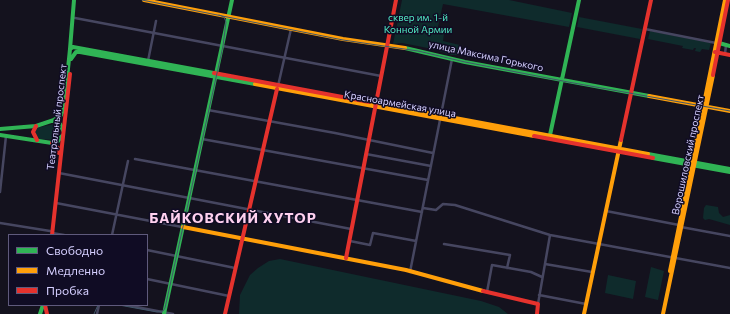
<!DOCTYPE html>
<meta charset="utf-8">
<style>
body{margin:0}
#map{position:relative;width:730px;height:314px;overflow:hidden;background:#14121e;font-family:Commissioner,sans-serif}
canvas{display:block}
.legend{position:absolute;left:8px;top:234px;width:140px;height:72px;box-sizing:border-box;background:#100c24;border:1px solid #5f5a7c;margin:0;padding:5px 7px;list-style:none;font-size:12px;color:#d5cfff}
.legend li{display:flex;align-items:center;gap:8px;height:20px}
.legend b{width:20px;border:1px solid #5f5a7c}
</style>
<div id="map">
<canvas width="730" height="314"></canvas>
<ul class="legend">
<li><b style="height:5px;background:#30b455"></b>Свободно</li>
<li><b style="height:5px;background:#ff9f0a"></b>Медленно</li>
<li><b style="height:5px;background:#e5322d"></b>Пробка</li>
</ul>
</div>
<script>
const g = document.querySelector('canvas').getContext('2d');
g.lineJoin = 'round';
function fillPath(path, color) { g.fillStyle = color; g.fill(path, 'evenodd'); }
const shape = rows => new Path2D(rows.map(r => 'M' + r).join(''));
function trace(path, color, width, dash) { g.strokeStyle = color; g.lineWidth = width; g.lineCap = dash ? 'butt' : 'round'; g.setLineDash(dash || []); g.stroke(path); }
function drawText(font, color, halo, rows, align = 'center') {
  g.font = font + ' Commissioner,sans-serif'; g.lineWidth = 3; g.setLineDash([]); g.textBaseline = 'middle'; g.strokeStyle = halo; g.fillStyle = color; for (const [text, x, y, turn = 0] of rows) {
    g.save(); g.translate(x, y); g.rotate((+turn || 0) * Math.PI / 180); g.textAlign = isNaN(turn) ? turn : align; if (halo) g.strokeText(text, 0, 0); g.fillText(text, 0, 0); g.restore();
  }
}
fillPath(shape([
 [402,0,509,0,572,13,569,27,443,4,437,31,444,33,443,41,460,45,458,55,451,55,433,49,402,43,393,44],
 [579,17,642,29,640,39,577,27],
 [650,31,711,43,709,50,702,49,700,52,695,51,696,48,694,48,693,50,682,48,683,46,648,39],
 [54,124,59,127,58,137,55,140,38,139,35,135,36,128],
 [706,205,718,207,719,213,723,217,730,215,730,225,709,219,705,220,703,218,704,208],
 [280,259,481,301,499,307,508,314,239,314,240,295,250,275,258,268,269,261],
 [651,267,664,271,658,300,645,297],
 [608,275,636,281,633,299,605,293]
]), '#0f2b2c');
trace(shape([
 [75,18,381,76],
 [645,29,716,43],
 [725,54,726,45],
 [148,61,156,21],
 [278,86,291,29],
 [208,110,335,133,433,153],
 [202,139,428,180],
 [366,154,431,166],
 [135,159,422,212],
 [59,173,351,229],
 [0,192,6,136],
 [56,203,182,227],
 [423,208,436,210,443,204,455,205,550,235,730,268],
 [606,211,679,225],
 [0,223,50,231],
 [681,227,730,236],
 [52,233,64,235],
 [112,235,128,161],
 [350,241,370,245,373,233,416,241],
 [444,244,510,255,507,268],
 [147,250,235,268],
 [545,264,592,272],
 [410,272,452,59],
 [147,279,229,296],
 [487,292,492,265,531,272,542,277],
 [539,295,586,304],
 [538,304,550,235],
 [126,305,173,314],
 [97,314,99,305]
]), '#464660', 2.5);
trace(shape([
 [719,43,730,46],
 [405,48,465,62,649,96],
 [70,49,74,0],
 [71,59,76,52,80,52,255,84],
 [53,121,60,124,63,130],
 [0,129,36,126,54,120,61,115,64,108,70,49,73,47,214,73],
 [0,135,52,143,58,141,62,136],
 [550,135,579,0],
 [648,154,730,169],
 [653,158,730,172],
 [40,314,43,305],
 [164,314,232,0]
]), '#30b455', 4);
trace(shape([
 [144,0,343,39,405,48],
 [255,84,534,136],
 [649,96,730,111],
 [369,102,648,154],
 [183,227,406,270,483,291],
 [670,271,725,0],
 [584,314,621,140],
 [663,314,713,75]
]), '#ff9f0a', 4);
trace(shape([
 [715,52,730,55],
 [214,73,369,102],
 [713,75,728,0],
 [36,126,33,132,37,140],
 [534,136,653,158],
 [621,140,651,0],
 [52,143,58,148,59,153],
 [52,235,70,74],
 [346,258,396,0],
 [483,291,538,304,537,314],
 [45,305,47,314],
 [225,314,277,89]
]), '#e5322d', 4);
trace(shape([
 [142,0,343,40,418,51,465,62,568,82,730,111],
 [119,305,157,312,163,311,165,308,223,46,226,22,224,17,219,15],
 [94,314,98,305]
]), '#405669', 1);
drawText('10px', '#51eac3', '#100c24', [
 ["сквер им. 1-й",418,18],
 ["Конной Армии",418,30]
]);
drawText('10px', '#d5cfff', '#100c24', [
 ["улица Максима Горького",486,56,12],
 ["Красноармейская улица",400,104,10],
 ["Театральный проспект",57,117,-83],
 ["Ворошиловский проспект",688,155,-78]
]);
g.letterSpacing = '1px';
drawText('bold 14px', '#ffd1ef', '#100c24', [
 ["БАЙКОВСКИЙ ХУТОР",233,218]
]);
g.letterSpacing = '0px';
</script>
